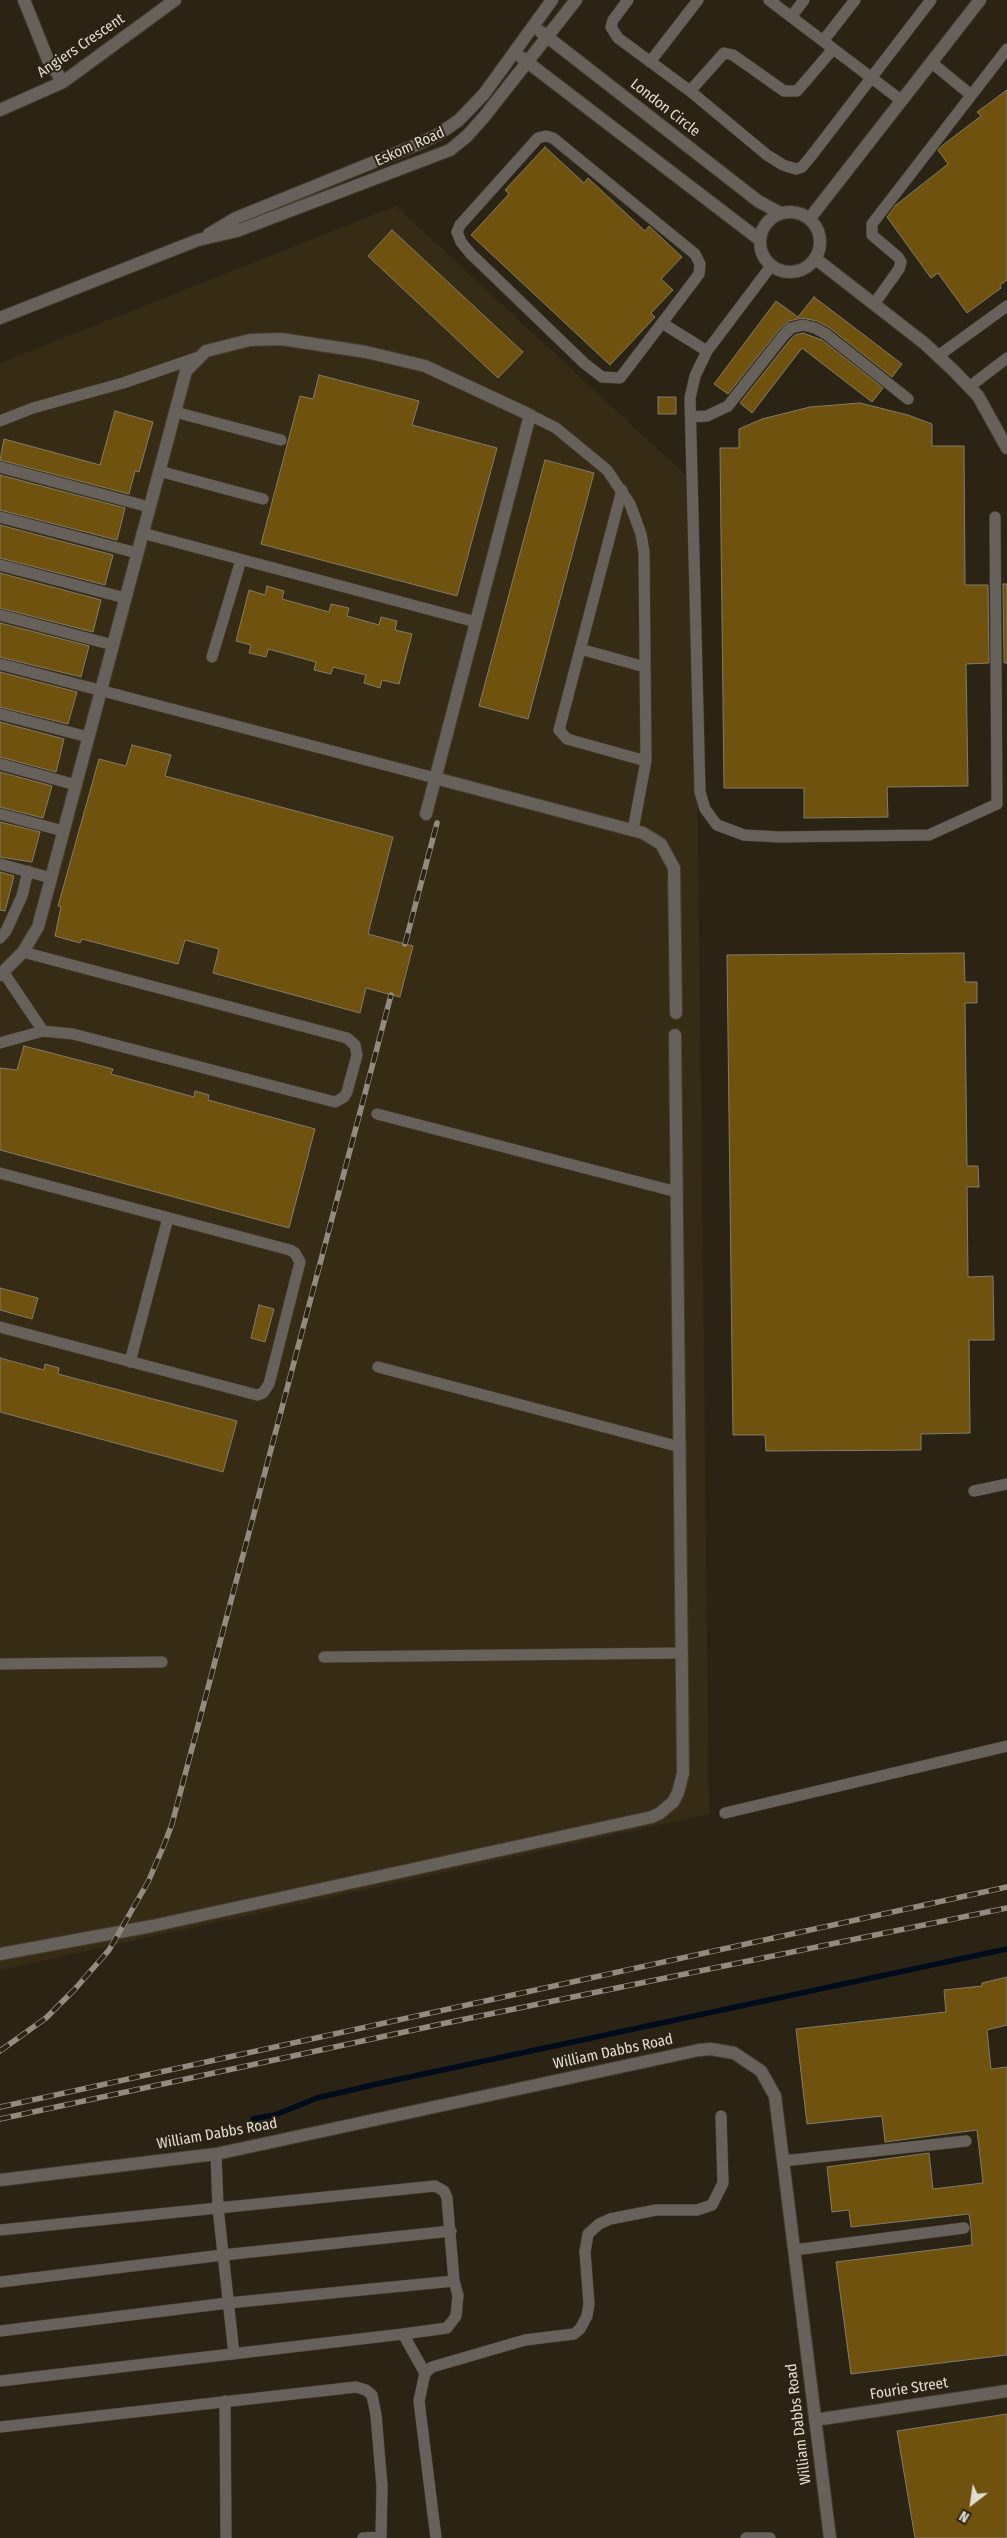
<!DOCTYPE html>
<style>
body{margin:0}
#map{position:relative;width:1007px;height:2538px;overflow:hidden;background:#2b2415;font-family:"Fira Sans Condensed",sans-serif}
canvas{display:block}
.north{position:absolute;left:947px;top:2478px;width:50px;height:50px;-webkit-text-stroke:4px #2b2415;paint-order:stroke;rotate:210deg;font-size:14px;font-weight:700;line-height:20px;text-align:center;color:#e2ddd3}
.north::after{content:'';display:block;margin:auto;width:18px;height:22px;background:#e2ddd3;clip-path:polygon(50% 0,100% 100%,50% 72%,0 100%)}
</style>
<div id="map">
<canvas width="1007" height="2538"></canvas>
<div class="north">N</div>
</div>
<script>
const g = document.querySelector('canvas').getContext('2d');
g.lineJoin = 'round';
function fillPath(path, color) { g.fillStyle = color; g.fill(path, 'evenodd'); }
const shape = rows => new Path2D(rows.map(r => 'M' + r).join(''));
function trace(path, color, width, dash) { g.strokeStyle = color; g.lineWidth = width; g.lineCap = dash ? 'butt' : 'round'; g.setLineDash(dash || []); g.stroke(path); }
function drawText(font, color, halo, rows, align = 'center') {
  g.font = font + ' "Fira Sans Condensed",sans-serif'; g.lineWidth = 4; g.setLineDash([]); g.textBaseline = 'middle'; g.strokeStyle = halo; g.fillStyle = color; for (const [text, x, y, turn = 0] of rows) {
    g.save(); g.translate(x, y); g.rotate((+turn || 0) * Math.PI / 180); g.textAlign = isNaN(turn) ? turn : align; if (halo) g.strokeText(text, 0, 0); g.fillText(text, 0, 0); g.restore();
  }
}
fillPath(shape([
 [396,206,694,483,709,1814,0,1970,0,363]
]), '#362c16');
trace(shape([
 [253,2119,275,2115,317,2098,377,2084,1007,1949]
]), '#000c1b', 5.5);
const building = shape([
 [1007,90,1007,280,1000,285,1001,288,967,313,938,273,931,278,887,217,896,205,948,164,938,150,943,145,981,116,977,112,1007,90],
 [545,147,584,183,588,178,645,231,649,226,682,257,661,279,673,290,651,313,655,317,610,365,471,235,509,194,505,190,545,147],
 [392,230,523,352,498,378,368,256,392,230],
 [814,297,902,364,892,377,830,328,817,321,802,318,789,321,778,331,728,394,714,384,776,301,798,317,814,297],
 [803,333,822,340,883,388,872,402,802,348,752,413,740,403,789,341,795,335,803,333],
 [319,375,419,401,412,425,497,448,457,596,261,544,300,396,313,399,319,375],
 [658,397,676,397,676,414,658,414,658,397],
 [860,403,908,415,932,424,932,446,964,446,965,585,988,585,989,663,966,664,968,786,887,787,888,817,804,818,804,788,724,788,720,448,739,448,739,429,762,419,810,407,860,403],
 [115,411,153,422,139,472,135,471,129,494,0,460,4,439,100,465,115,411],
 [545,460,594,473,528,719,479,706,545,460],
 [0,475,125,508,117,540,0,510,0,475],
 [0,525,113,555,105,585,0,558,0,525],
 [0,573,101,600,93,632,0,608,0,573],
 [1003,584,1007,584,1007,663,1004,663,1003,584],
 [267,586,284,591,282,599,329,612,331,604,349,608,347,616,379,625,381,617,397,621,395,630,412,634,399,684,382,680,380,688,364,683,366,675,333,667,331,674,314,670,316,662,268,649,266,657,249,653,251,645,236,641,249,590,265,595,267,586],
 [0,623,89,646,81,677,0,657,0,623],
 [0,672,77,692,68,724,0,707,0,672],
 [0,722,64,739,56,772,0,757,0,722],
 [132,745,171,755,165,776,393,837,368,934,413,946,400,997,366,988,360,1013,213,973,219,949,185,940,178,964,82,939,80,943,55,936,61,907,58,906,99,759,126,766,132,745],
 [0,772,52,786,43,818,0,807,0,772],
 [0,822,40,832,32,862,0,857,0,822],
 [0,872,14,876,5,911,0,910,0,872],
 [964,953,965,982,977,982,977,1003,965,1003,967,1166,978,1166,979,1187,967,1187,968,1277,993,1276,994,1340,969,1340,970,1433,921,1434,921,1450,766,1451,765,1435,733,1435,727,955,964,953],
 [24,1046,113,1069,111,1074,194,1097,195,1091,209,1095,208,1100,315,1129,289,1228,0,1150,0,1068,17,1070,24,1046],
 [0,1288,38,1298,32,1319,0,1310,0,1288],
 [259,1305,274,1309,265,1342,251,1338,259,1305],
 [0,1358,44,1370,45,1364,59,1368,58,1374,237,1421,223,1472,0,1412,0,1358],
 [1007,1977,1007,2025,987,2030,991,2069,1007,2067,1007,2355,851,2374,836,2262,972,2245,971,2228,969,2214,851,2227,849,2210,832,2212,827,2167,929,2153,933,2189,983,2183,977,2130,885,2142,882,2116,807,2124,796,2029,946,2012,944,1990,982,1986,982,1983,1007,1977],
 [1007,2414,1007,2538,915,2538,897,2431,1007,2414]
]);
fillPath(building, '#6e520e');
trace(building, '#847b6a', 1);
const service = shape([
 [628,0,613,20,611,27,618,38,690,91,767,155,783,165,796,169,802,167,812,155,931,0],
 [769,0,902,101],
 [791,17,804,0],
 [823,41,855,0],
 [650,62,698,0],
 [932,63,971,95],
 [690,91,724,53,733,55,784,91,797,91,833,49],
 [771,266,707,351,695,376,690,398,700,792,705,809,717,825,744,835,779,837,929,835,997,804,995,517],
 [874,304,899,269,901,262,898,257,872,235,872,224,1007,49],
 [662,323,699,274,700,264,695,254,553,138,546,136,538,138,460,225,457,232,461,242,470,253,584,363,602,377,620,378,662,323,707,351],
 [938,356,1007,306],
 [969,387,1007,358],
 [175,412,281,440],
 [530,415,556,428,607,470,630,504,641,534,644,552,646,761,633,830],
 [691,417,707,416,728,406,783,336,791,328,803,325,815,328,826,334,908,399],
 [0,421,33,408,123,383,196,358],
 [0,467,149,507],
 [159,471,263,499],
 [622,490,559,730,567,739,646,761],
 [0,517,137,553],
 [142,533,476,622],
 [0,565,125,598],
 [0,615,113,645],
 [580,649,645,667],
 [212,657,241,560],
 [0,664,435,778],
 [0,714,88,737],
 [0,764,76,785],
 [0,814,63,831],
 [0,864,51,878],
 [0,938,6,931,22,896,28,871],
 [4,973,43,1031],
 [0,1043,43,1031,73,1034,335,1102,344,1097,347,1092,357,1055,355,1045,347,1038,23,952],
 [377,1114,677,1192],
 [0,1173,290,1250,295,1253,300,1262,269,1384,263,1393,257,1395,0,1327],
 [130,1362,168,1218],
 [378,1367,680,1447],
 [974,1491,1007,1484],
 [324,1657,682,1653],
 [0,1664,162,1662],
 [725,1813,1007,1746],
 [216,2154,218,2208,234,2354],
 [783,2161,966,2141],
 [0,2230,435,2186,444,2191,447,2198,454,2281,458,2295,456,2316,447,2328,403,2334],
 [794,2250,964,2228],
 [0,2282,223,2255,451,2231],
 [0,2331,228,2303,454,2281],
 [0,2381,403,2334,425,2373],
 [225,2401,226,2538],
 [0,2427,356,2387,366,2390,372,2395,376,2415,382,2486,381,2538],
 [363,2538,381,2537],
 [436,2538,419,2401,425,2373,432,2367,525,2340,574,2334,580,2329,587,2316,589,2304,585,2252,588,2234,599,2224,610,2219,656,2210,697,2210,712,2205,723,2183,721,2116],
 [746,2538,770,2538]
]);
const minor = shape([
 [24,0,48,60,63,82],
 [541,32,758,201,780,213],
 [522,58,760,240],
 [0,110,63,82,175,0],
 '760 242a30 30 0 1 1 60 0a30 30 0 1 1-60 0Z',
 [810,218,980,0],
 [209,234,236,218,416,145,439,134,459,120,484,94,552,0],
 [816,259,924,343,954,371,978,396,1007,448],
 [0,318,198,240,237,231,450,150,467,136,484,117,576,0],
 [435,778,643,833,661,844,674,868,676,1013],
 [0,975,23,952,38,927,186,371,206,351,250,340,281,339,366,352,425,366,530,415,426,814],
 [0,1954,152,1926,652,1817,660,1813,673,1802,678,1793,683,1773,675,1035],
 [0,2180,216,2154,699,2050,711,2049,734,2053,761,2071,775,2096,830,2538],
 [815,2420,1007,2391]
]);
trace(service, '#453e30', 12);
trace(minor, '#453e30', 14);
trace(service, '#66615a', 11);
trace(minor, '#66615a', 12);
const rail = shape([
 [405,944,437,823],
 [0,2051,46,2018,75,1989,109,1950,148,1882,164,1845,172,1824,391,995],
 [0,2107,1007,1887],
 [0,2119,446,2023,1007,1908]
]);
trace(rail, '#928c80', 5.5);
trace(rail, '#2b2415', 4, [11]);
drawText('15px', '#e2ddd3', '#2b2415', [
 ["Angiers Crescent",81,46,-34],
 ["London Circle",665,108,38],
 ["Eskom Road",410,147,-24],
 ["William Dabbs Road",613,2052,-12],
 ["William Dabbs Road",217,2134,-10],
 ["Fourie Street",909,2389,-9],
 ["William Dabbs Road",799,2424,-97]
]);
</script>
